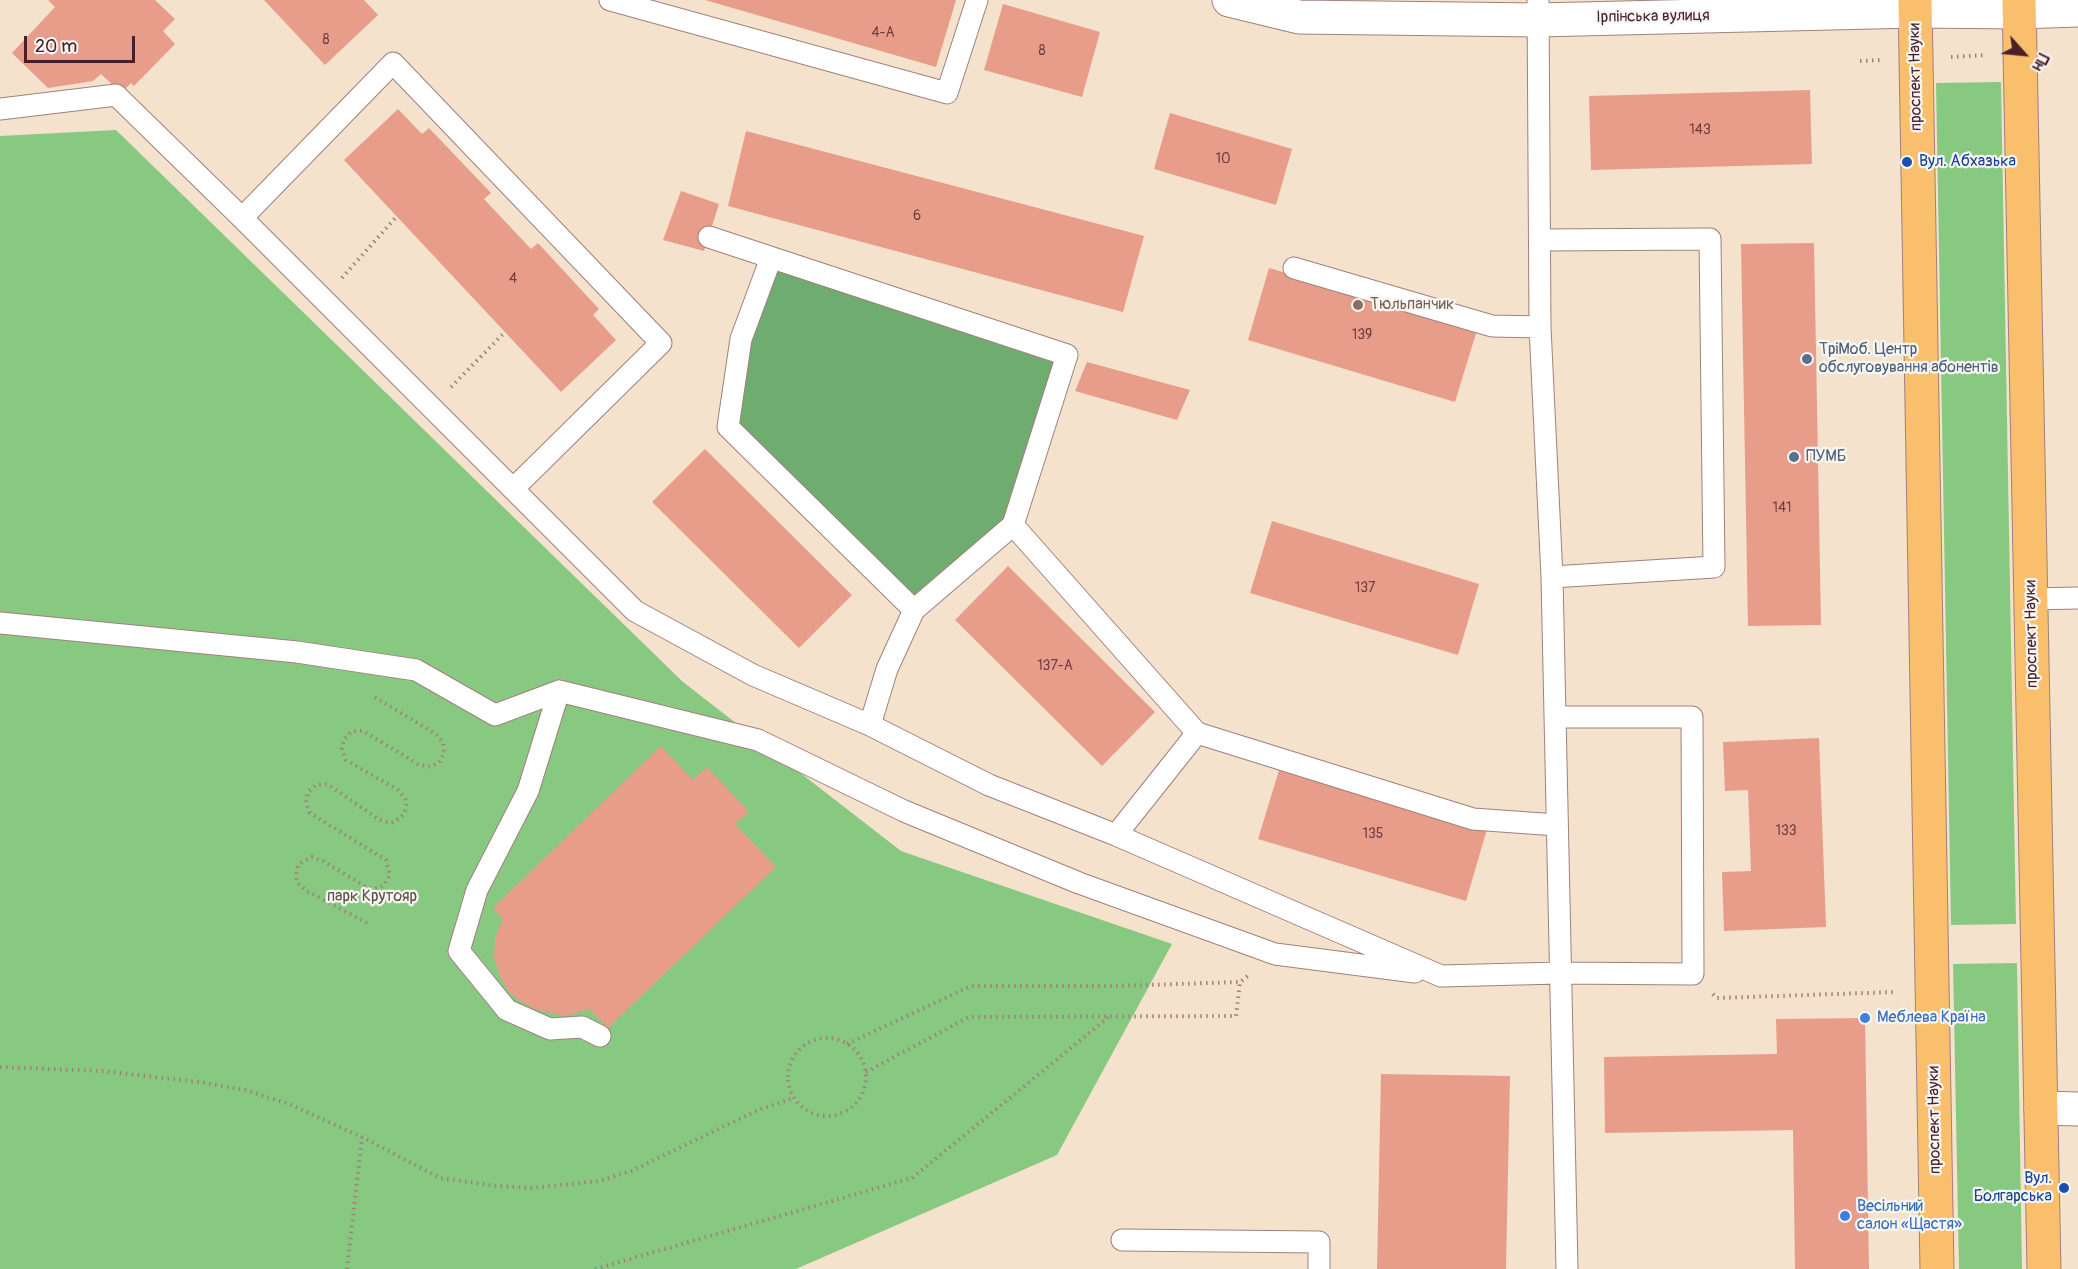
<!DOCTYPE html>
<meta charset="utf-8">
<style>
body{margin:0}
#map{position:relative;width:2078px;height:1269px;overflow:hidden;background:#f5e2cc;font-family:Pangolin,sans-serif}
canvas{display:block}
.north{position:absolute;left:1994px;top:24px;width:60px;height:60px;-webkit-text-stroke:4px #f6f6f2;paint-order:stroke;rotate:117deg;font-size:16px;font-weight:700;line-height:24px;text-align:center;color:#4a1f2b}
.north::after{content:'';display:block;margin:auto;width:21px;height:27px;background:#4a1f2b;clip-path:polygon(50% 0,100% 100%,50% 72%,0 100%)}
.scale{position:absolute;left:24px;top:36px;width:111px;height:27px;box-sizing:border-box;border:3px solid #4a1f2b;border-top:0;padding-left:8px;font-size:18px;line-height:21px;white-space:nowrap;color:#4a1f2b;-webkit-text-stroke:4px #f6f6f2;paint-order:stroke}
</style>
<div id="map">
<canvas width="2078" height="1269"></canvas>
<div class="north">Пн</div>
<div class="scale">20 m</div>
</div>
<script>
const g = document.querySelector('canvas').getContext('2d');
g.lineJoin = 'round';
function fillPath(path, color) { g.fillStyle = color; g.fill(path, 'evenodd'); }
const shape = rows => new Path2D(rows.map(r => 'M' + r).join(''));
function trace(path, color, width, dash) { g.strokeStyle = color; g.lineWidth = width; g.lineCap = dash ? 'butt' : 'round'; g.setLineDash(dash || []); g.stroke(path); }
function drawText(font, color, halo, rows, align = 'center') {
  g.font = font + ' Pangolin,sans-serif'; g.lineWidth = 4.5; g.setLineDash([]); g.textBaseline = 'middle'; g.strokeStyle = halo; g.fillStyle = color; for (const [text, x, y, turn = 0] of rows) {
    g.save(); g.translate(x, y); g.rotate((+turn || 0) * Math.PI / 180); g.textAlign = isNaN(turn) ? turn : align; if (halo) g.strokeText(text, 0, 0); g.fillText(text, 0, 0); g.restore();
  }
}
fillPath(shape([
 [2001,82,2016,924,1951,925,1936,83],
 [116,130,683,682,901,851,1172,944,1057,1155,796,1269,0,1269,0,136],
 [2017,963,2022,1269,1959,1269,1953,964]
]), '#88c981');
fillPath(shape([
 [771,258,1067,355,1013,525,914,610,728,427]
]), '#6ead6f');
fillPath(shape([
 [48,0,155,0,175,19,163,31,175,44,134,86,131,83,121,93,101,74,93,81,48,88,12,53,55,7],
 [264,0,364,0,378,15,325,65],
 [705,0,956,0,936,67],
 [1003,4,1100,32,1082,97,984,70],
 [1810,90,1812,164,1591,170,1589,96],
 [398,109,422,134,429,128,491,193,484,199,531,249,538,243,599,309,593,315,616,340,561,392,344,160],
 [1170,113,1292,149,1276,205,1154,169],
 [746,131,1144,236,1123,312,728,206],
 [681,191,719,204,704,251,663,240],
 [1814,243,1821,625,1748,626,1741,244],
 [1269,268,1477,330,1455,402,1248,340],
 [1087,362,1190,390,1177,420,1075,391],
 [705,449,852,595,799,648,652,502],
 [1272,521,1479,584,1458,655,1250,593],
 [1008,566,1155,712,1102,766,955,620],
 [1819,738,1826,927,1724,931,1722,872,1751,871,1748,790,1725,791,1723,742],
 [661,746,693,780,707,767,749,812,735,824,776,867,608,1028,589,1009,565,1016,535,1009,520,1001,508,991,499,974,494,957,495,937,503,919,493,908],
 [1280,767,1487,829,1466,901,1258,839],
 [1865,1018,1869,1269,1795,1269,1793,1130,1605,1133,1604,1057,1777,1054,1776,1019],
 [1381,1074,1510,1076,1506,1269,1377,1269]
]), '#e79d89');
const service = shape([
 [610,0,947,93,977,0],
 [1538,0,1540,327,1552,577,1567,1269],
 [0,109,116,95,242,218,635,611,753,675,870,725,989,785,1116,835,1441,976,1559,973,1693,974,1692,717,1555,717],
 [242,218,393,63,661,343,514,488],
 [709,237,1067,355,1013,525,914,610,887,669,870,725],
 [1540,240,1710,239,1714,567,1552,577],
 [771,258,741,339,728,427,914,610],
 [1294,268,1492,326,1540,327],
 [1013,525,1197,733,1473,819,1557,825],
 [2031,599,2078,598],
 [0,623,297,652,416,670,495,715,559,691,758,740,904,811,1079,883,1275,954,1415,972],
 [559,691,528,791,477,890,459,951,507,1010,550,1029,582,1027,600,1036],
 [1116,835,1197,733],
 [1122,1240,1319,1242,1319,1269]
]);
const minor = shape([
 [1229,0,1299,17,1538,20,1915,11,2019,12,2078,10],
 [2041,1108,2078,1109]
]);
const primary = shape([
 [1915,0,1937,1269],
 [2019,0,2044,1269]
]);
trace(service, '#a0807c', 23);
trace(minor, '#a0807c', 35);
trace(primary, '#a0807c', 35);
trace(shape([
 [1951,57,1986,55],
 [1860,61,1881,60],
 [342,278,396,217],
 [451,387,505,332],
 [367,923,305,890,297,882,296,877,298,866,302,862,312,857,323,861,368,888,379,888,384,885,390,875,386,860,310,813,306,802,308,792,316,785,327,784,380,820,391,823,396,821,404,814,407,803,405,798,398,790,346,760,342,749,344,739,352,731,363,731,418,764,428,767,439,763,444,753,443,742,436,734,371,695],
 [1713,994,1717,998,1896,992],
 '788 1077a39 39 0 1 1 78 0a39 39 0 1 1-78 0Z',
 [847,1044,971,986,1116,986,1240,982,1249,975],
 [0,1067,102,1071,199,1082,245,1090,289,1104,362,1137,440,1178,498,1186,532,1188,599,1181,631,1171,758,1110,794,1098],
 [866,1072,969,1017,1236,1016,1240,982],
 [347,1269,362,1137],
 [595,1269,912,1178,1110,1016]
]), '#a0807c', 4, [1.5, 4.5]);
trace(service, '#fff', 21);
trace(minor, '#fff', 33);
trace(primary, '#f9bf6d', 33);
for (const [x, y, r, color] of [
 [1907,162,6,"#1a4fb4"],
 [1358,305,6,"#8d6e63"],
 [1807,359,6,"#5c6f8a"],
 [1794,457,6,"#5c6f8a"],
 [1865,1018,6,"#3f7fe0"],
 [2064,1188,6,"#1a4fb4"],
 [1845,1216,6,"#3f7fe0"]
]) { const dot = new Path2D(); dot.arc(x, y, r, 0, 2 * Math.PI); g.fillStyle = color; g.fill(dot); trace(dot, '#f6f6f2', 2); }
drawText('14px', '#713e42', null, [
 ["4-А",883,33],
 ["8",326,40],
 ["8",1042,51],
 ["143",1700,130],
 ["10",1223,159],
 ["6",917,216],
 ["4",513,279],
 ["139",1362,335],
 ["141",1782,508],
 ["137",1365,588],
 ["137-А",1055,666],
 ["133",1786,831],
 ["135",1373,834]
]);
drawText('16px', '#4a1f2b', '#f6f6f2', [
 ["Ірпінська вулиця",1653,17,-1],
 ["проспект Науки",1916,77,-91],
 ["проспект Науки",2032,634,-91],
 ["проспект Науки",1935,1120,-91]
]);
drawText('16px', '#164399', '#f6f6f2', [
 ["Вул. Абхазька",1919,162],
 ["Вул.",2052,1179,"right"],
 ["Болгарська",2052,1197,"right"]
], 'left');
drawText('16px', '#785e54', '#f6f6f2', [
 ["Тюльпанчик",1370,305]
], 'left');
drawText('16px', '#4e5e75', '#f6f6f2', [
 ["ТріМоб. Центр",1819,350],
 ["обслуговування абонентів",1819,368],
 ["ПУМБ",1806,457]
], 'left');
drawText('16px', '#5d5245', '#f6f6f2', [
 ["парк Крутояр",372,897]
]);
drawText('16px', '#366cbe', '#f6f6f2', [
 ["Меблева Країна",1877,1018],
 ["Весільний",1857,1207],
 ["салон «Щастя»",1857,1225]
], 'left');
</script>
